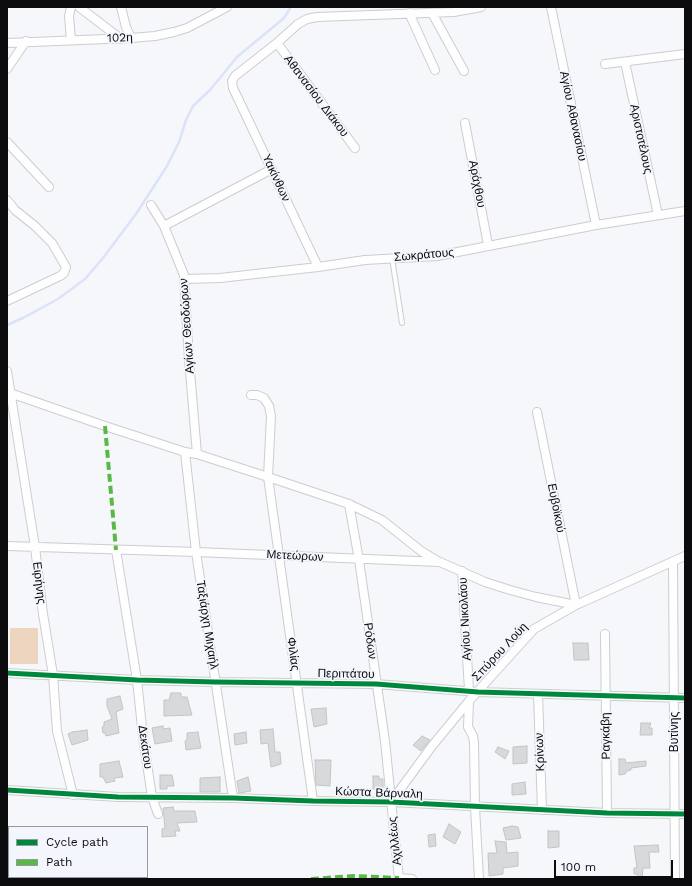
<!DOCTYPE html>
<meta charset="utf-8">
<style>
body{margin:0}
#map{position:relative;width:692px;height:886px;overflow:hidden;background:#f5f7fa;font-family:"Work Sans",sans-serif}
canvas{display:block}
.frame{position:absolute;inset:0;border:8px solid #0c0c0e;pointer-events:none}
.legend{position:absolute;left:8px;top:826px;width:140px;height:52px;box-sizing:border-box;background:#f3f6fc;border:1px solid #97989d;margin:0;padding:5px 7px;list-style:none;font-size:12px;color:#0c0c0e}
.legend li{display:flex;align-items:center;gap:8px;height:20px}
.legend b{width:20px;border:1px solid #97989d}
.scale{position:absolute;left:554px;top:860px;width:119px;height:18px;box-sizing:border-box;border:2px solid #0c0c0e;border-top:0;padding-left:5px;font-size:12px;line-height:14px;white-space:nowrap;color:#0c0c0e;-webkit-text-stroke:3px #f3f6fc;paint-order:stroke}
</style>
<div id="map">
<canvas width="692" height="886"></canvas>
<div class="frame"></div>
<ul class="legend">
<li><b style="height:5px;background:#00873e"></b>Cycle path</li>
<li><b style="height:5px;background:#58b947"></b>Path</li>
</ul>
<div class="scale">100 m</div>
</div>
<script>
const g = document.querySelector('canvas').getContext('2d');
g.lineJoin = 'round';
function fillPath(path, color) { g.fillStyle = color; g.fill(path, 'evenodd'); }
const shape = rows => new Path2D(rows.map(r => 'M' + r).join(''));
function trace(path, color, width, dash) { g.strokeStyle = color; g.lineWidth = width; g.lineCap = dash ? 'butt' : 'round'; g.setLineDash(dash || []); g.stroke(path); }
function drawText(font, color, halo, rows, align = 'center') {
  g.font = font + ' "Work Sans",sans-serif'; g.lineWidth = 3.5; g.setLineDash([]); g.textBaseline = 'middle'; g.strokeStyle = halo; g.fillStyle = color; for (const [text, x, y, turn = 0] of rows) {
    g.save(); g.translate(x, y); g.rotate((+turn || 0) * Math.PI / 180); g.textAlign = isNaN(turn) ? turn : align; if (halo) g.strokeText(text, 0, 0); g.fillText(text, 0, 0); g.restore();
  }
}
fillPath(shape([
 [10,628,38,628,38,664,10,664]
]), '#eed5c0');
trace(shape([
 [7,325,23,318,58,299,85,279,103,258,136,214,167,166,179,142,186,120,193,106,210,90,237,57,284,18,291,7]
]), '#dae3f7', 2.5);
const building = shape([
 [573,643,588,643,589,660,574,660,573,643],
 [171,693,181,693,181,697,187,697,192,715,164,716,164,700,169,700,171,693],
 [120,696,123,709,116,712,119,733,106,736,105,733,103,733,102,727,104,726,104,722,112,719,107,706,107,699,120,696],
 [326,708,327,724,314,727,311,709,326,708],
 [641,723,651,723,649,728,652,728,652,735,640,735,641,723],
 [163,726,163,729,170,728,172,741,155,744,152,728,163,726],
 [273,729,275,752,280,752,281,764,271,767,268,743,261,744,260,730,273,729],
 [87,730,88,740,72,745,68,734,72,732,87,730],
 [198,732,201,748,186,750,185,741,187,740,187,733,198,732],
 [246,732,247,743,235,745,234,734,246,732],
 [422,736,430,740,421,751,413,745,422,736],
 [527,746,527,763,513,764,513,747,527,746],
 [498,747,509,751,505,759,495,752,498,747],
 [619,759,625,759,626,763,646,761,646,766,631,768,631,770,627,771,625,774,619,775,619,759],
 [315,760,331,760,330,786,316,785,315,760],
 [119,761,123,777,114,778,115,781,106,783,103,777,100,777,100,764,119,761],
 [160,775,172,775,174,786,167,786,167,789,160,789,160,775],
 [373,776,379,776,379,779,383,779,383,788,373,789,373,776],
 [220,777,220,792,200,792,200,778,220,777],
 [248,777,251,791,239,793,237,781,248,777],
 [525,782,526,794,512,795,512,784,525,782],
 [173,807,174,811,195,811,197,822,177,823,180,831,175,831,176,836,162,837,162,829,165,828,163,808,173,807],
 [449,824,461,832,455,844,443,837,449,824],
 [512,826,518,827,521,838,506,840,503,828,512,826],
 [548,831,559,831,559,847,548,848,548,831],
 [435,834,436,846,429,847,428,835,435,834],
 [495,841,506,842,507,853,518,852,518,866,503,868,503,874,489,876,488,853,497,853,495,841],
 [658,845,659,852,649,852,650,868,643,868,642,879,638,879,637,874,634,874,634,868,637,868,634,846,658,845]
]);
fillPath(building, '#d7d9db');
trace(building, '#c3c4c6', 1);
const lane = shape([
 [392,258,402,323]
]);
const street = shape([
 [79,7,121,39],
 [121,7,126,27,131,38],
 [551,7,596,225],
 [409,13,435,70],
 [432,13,464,71],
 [71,40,69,16,71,7],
 [7,43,131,38,155,36,174,32,187,28,227,7],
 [277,43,355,148],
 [625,62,658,215],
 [605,64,685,54],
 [7,69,26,41],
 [465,123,488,245],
 [7,142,49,187],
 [7,200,15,210,35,226,52,243,66,267,64,273,60,276,7,301],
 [151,205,164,226,184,275,189,360,197,454],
 [164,226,272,169],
 [318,267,233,88,232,81,235,76,277,43,298,24,307,19,317,17,454,12,481,7],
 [185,279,220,278,318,267,365,260,437,256,596,225,685,211],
 [7,371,35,547,43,614,53,675,57,731,73,795],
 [7,392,105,426,185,452,197,454,268,477,349,504,382,520,421,551,439,562],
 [251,395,257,395,264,398,269,406,271,416,268,477,313,801],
 [537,412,576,605],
 [185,452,196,552,233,798],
 [349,504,359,560,385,741,399,879],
 [7,546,196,552,440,562,485,582,510,590,536,597,576,605],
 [116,550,137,680,143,737,152,797,158,814],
 [673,562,675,879],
 [462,571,469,690],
 [605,634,607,813],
 [7,673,137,680,215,682,376,684,478,692,685,698],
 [538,694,542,810],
 [469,701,468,727,473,736,474,743,475,807,479,879],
 [7,790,118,797,233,798,313,801,391,802,607,813,685,814],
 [391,802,432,746,469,701,534,629,576,605,685,556],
 [399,878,412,879]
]);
trace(lane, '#cccdcf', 6);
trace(street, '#cccdcf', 10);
trace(lane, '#fefefe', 4);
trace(street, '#fefefe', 8);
trace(shape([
 [105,426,116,550],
 [7,867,9,867],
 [311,879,354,876,399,878]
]), '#58b947', 4, [8, 4]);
trace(shape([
 [7,673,137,680,215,682,376,684,478,692,685,698],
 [7,790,118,797,233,798,313,801,391,802,607,813,685,814]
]), '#00873e', 5);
drawText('12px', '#0c0c0e', '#f3f6fc', [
 ["102η",120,38,-2],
 ["Αθανασίου Διάκου",316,96,53],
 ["Αγίου Αθανασίου",573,116,78],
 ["Αριστοτέλους",641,139,78],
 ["Υακίνθων",276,178,65],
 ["Αράχθου",477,184,79],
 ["Σωκράτους",424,255,-5],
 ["Αγίων Θεοδώρων",187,326,-94],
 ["Ευβοϊκού",556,508,79],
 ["Μετεώρων",295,556,3],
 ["Ειρήνης",39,583,83],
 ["Αγίου Νικολάου",465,619,-93],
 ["Ταξιάρχη Μιχαήλ",207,625,81],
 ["Ρόδων",370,641,82],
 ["Σπύρου Λούη",500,652,-47],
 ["Φιλίας",293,654,82],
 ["Περιπάτου",346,674,1],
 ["Βυτίνης",674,732,-90],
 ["Ραγκάβη",606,736,-91],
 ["Δεκάτου",145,747,82],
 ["Κρίνων",540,752,-92],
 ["Κώστα Βάρναλη",379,793,2],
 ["Αχιλλέως",395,841,-96]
]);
</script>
